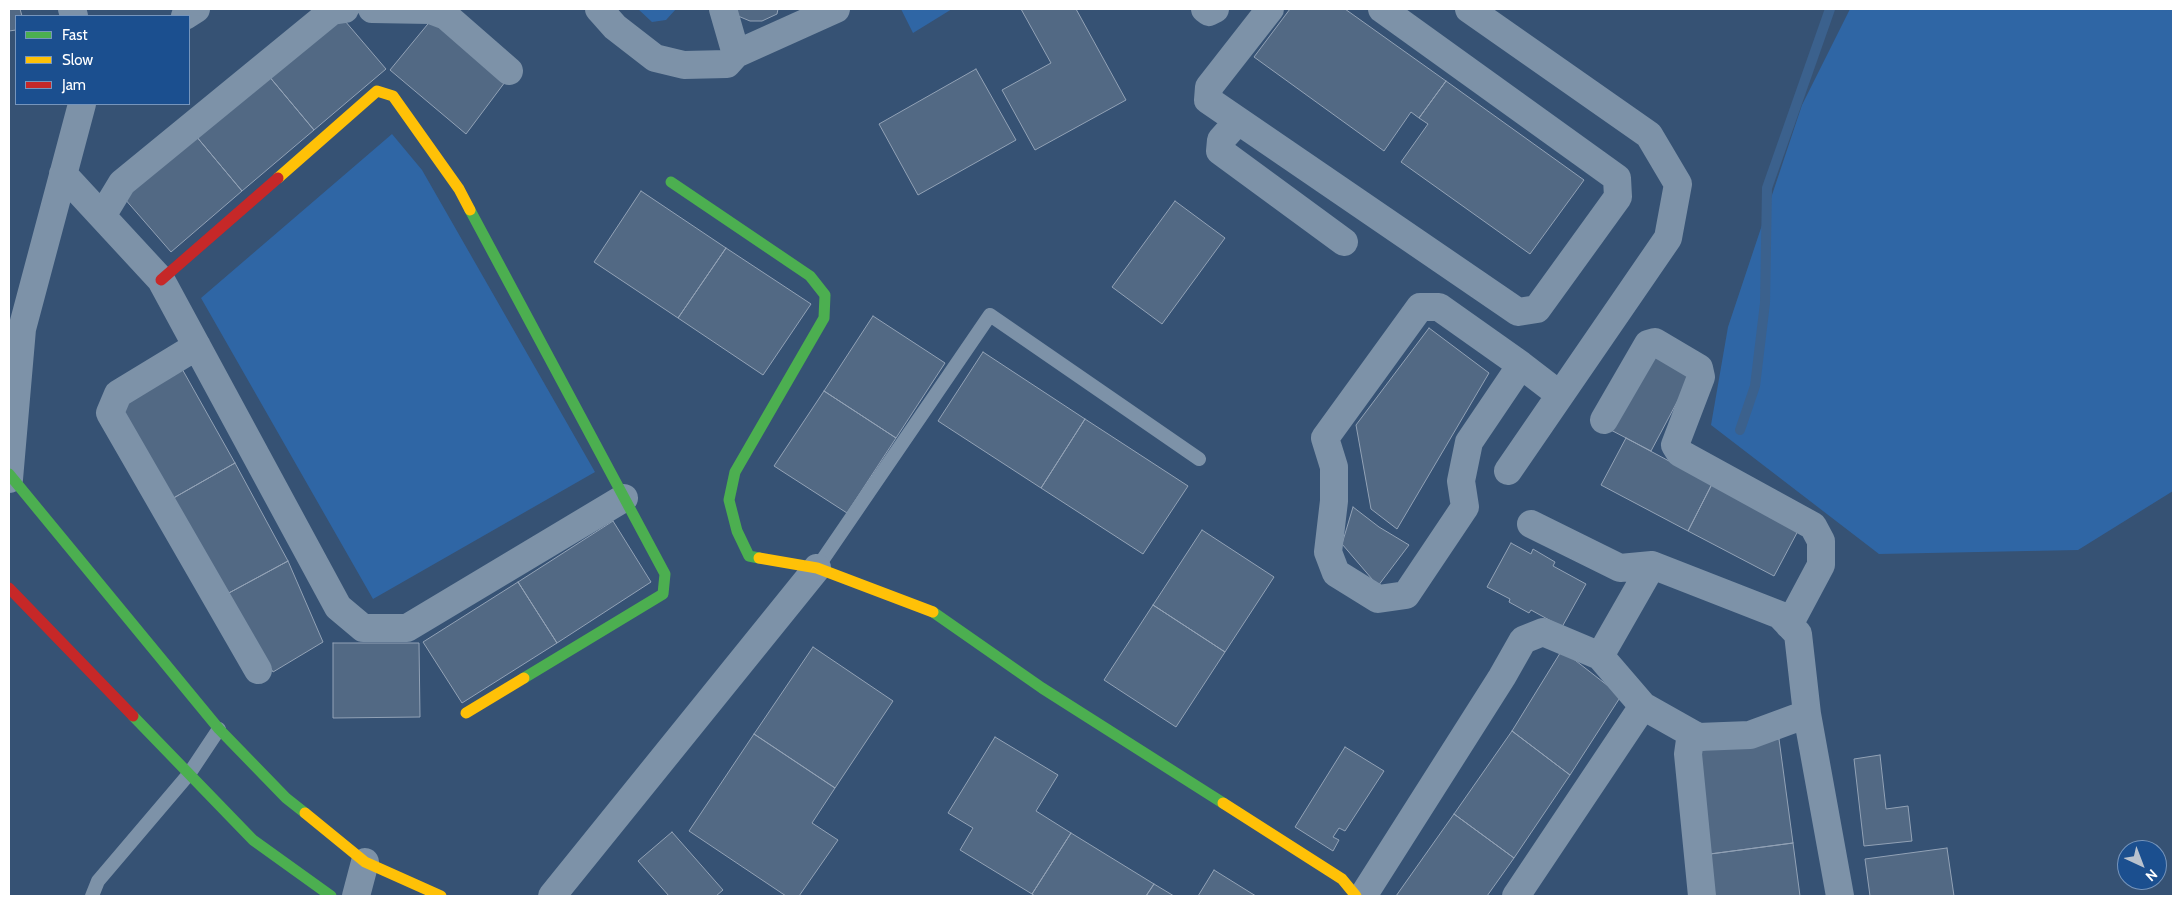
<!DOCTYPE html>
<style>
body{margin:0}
#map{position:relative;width:2182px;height:905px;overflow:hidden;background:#365274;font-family:Cabin,sans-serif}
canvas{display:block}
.frame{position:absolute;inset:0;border:10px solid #fff;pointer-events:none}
.legend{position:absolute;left:15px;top:15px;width:175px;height:90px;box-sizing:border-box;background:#1b4f8f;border:1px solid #7695bc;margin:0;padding:6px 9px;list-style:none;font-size:15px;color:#fff}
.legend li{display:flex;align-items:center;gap:10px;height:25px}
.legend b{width:25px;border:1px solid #7695bc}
.north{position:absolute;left:2117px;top:840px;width:50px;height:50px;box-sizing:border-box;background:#1b4f8f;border:1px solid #7695bc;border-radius:50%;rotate:137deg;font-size:14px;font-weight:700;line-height:20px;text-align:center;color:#fff}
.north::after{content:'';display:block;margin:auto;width:18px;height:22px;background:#b9c2ce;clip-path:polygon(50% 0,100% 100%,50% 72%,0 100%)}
</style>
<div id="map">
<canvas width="2182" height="905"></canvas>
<div class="frame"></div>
<ul class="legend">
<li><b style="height:6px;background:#4caf50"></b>Fast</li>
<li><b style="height:6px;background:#ffc107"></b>Slow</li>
<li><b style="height:6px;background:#c62828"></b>Jam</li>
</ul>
<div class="north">N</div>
</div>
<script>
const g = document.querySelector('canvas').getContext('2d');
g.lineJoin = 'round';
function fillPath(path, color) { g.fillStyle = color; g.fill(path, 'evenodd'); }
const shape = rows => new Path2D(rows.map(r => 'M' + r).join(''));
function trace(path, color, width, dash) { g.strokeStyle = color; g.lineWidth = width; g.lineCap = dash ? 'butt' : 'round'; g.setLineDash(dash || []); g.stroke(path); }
fillPath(shape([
 [638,9,676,9,666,20,652,22],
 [901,9,952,9,913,33],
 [1850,9,2173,9,2173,491,2078,550,1879,554,1711,425,1728,327,1802,105],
 [392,134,422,170,595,472,373,599,201,298]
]), '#2f66a5');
trace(shape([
 [1740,430,1755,386,1765,303,1767,188,1830,9]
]), '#3b618d', 10);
const building = shape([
 [9,9,20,9,22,16,16,16,16,30,9,31,9,9],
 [731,9,778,9,777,14,762,21,750,21,738,16,731,9],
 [1021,9,1076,9,1126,100,1035,150,1002,90,1051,63,1021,9],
 [1290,9,1345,9,1446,81,1419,118,1411,112,1384,151,1254,57,1290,9],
 [339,14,386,69,314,130,268,75,339,14],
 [432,19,505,82,466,134,390,70,432,19],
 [976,69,1016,140,918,195,879,124,976,69],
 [268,75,314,130,242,191,196,136,268,75],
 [1446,81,1584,180,1530,254,1401,162,1428,124,1419,118,1446,81],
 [196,136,242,191,171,252,124,198,196,136],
 [641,191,726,248,678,318,594,262,641,191],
 [1175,201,1225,238,1162,324,1112,287,1175,201],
 [726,248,811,304,763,375,678,318,726,248],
 [873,316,945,363,896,438,824,391,873,316],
 [1429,328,1489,373,1397,529,1371,509,1356,425,1429,328],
 [983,352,1085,419,1041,488,938,421,983,352],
 [1649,352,1693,372,1651,451,1607,428,1649,352],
 [181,367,235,463,170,500,116,404,181,367],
 [824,391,896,438,847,513,774,466,824,391],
 [1085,419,1188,486,1143,554,1041,488,1085,419],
 [1626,438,1712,484,1688,531,1601,485,1626,438],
 [235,463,288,561,227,594,170,500,235,463],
 [1712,484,1799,529,1774,576,1688,531,1712,484],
 [1353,507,1379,527,1409,545,1378,586,1342,544,1353,507],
 [613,521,651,582,557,643,518,582,613,521],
 [1202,530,1274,577,1225,652,1153,605,1202,530],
 [1511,543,1531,554,1533,549,1555,562,1553,566,1586,584,1562,627,1531,610,1529,613,1509,602,1510,599,1487,587,1511,543],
 [288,561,323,642,273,672,227,594,288,561],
 [518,582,557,643,462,703,423,642,518,582],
 [1153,605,1225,652,1176,727,1104,680,1153,605],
 [333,643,419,643,420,717,333,718,333,643],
 [813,647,893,701,835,788,754,734,813,647],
 [1562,650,1621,696,1570,775,1512,731,1562,650],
 [1512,731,1570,775,1514,858,1454,814,1512,731],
 [754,734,835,788,812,823,838,840,799,896,786,896,689,831,754,734],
 [995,737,1058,775,1036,811,1071,833,1032,894,960,850,973,828,948,813,995,737],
 [1779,739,1793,843,1710,854,1696,751,1779,739],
 [1345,747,1384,771,1345,831,1339,828,1333,837,1339,840,1333,851,1295,827,1345,747],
 [1880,755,1886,809,1908,806,1912,841,1864,846,1854,759,1880,755],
 [1454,814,1514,858,1487,896,1396,896,1454,814],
 [672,832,723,890,716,896,669,896,638,861,672,832],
 [1071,833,1154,884,1146,896,1035,896,1032,894,1071,833],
 [1793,843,1800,896,1715,896,1710,854,1793,843],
 [1947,848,1954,896,1870,896,1865,859,1947,848],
 [1214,870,1251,893,1256,896,1198,896,1214,870],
 [1154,884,1174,896,1146,896,1154,884]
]);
fillPath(building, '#526984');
trace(building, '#92a2b6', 1);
trace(shape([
 [817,568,990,315,1199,459],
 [92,896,98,881,189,774,219,729]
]), '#7d92a8', 14);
trace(shape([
 [72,9,74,16],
 [372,9,430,10,446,16,509,71],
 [599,9,615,27,655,58,684,65,727,64,736,54,836,9],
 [723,9,736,54],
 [1205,9,1209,12,1215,9],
 [1270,9,1209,87,1208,100,1518,312,1537,309,1618,197,1617,178,1382,9],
 [1469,9,1649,135,1678,184,1668,238,1508,471],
 [185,16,196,9],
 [1238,121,1221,140,1220,151,1344,242],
 [63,174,161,280,338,607,363,628,407,628,624,498],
 [102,216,122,183,332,11,345,9],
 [197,346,118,394,110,413,258,670],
 [1521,365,1469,442,1461,481,1465,507,1406,595,1378,599,1336,573,1328,552,1334,501,1334,467,1325,438,1420,307,1439,307,1521,365,1560,395],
 [1604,420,1648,344,1655,342,1699,368,1701,377,1675,445,1680,453,1813,526,1821,541,1821,565,1789,625],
 [9,479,22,329,82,104],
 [1531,524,1620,568,1652,565,1780,615,1798,634,1807,714,1840,896],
 [1652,565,1600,656,1643,706,1698,737,1750,735,1807,714],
 [1691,733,1688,754,1702,896],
 [356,896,365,862],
 [552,896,817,568],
 [1363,896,1502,677,1523,640,1543,632,1600,656],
 [1516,896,1643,706]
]), '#7d92a8', 28);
trace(shape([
 [671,182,810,276,825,295,824,318,735,472,729,500,737,531,749,556,759,558],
 [470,210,665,574,663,594,524,678],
 [9,474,219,729,286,798,305,813],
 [933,612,1042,688,1223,803],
 [133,716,253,840,331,896]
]), '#4caf50', 11);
trace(shape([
 [278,178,377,91,393,96,459,189,470,210],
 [759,558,817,568,933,612],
 [466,713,524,678],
 [1223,803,1342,879,1356,896],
 [305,813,365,862,441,896]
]), '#ffc107', 11);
trace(shape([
 [161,280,278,178],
 [9,588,133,716]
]), '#c62828', 11);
</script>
